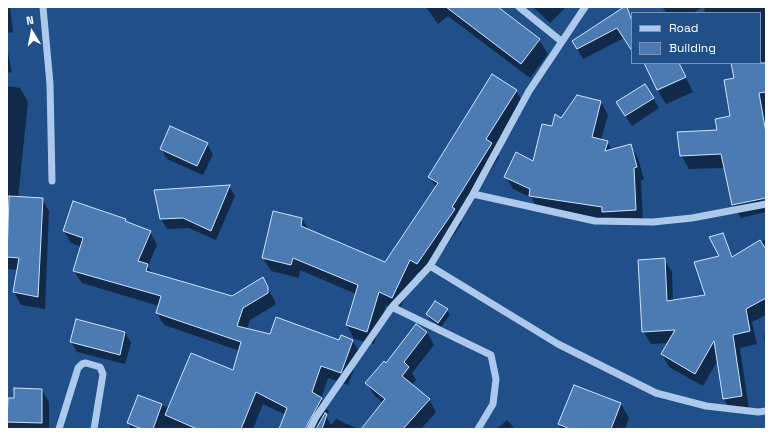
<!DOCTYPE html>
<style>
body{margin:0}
#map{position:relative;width:773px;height:436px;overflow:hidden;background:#204f8a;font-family:"Space Grotesk",sans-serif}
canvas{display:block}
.frame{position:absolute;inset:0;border:8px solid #fff;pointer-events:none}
.legend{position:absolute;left:631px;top:12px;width:130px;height:52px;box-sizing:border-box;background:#204f8a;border:1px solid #7995b9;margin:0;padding:5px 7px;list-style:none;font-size:12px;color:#fff}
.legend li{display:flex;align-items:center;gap:8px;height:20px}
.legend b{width:20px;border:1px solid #7995b9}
.north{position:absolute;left:12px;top:12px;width:40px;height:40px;-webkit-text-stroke:3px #204f8a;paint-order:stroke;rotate:350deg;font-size:11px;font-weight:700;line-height:16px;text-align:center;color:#fff}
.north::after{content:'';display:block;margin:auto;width:14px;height:18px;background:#fff;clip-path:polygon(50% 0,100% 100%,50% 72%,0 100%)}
</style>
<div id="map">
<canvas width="773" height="436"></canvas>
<div class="frame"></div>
<ul class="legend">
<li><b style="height:5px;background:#acc9eb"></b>Road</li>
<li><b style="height:11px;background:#4c7bb4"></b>Building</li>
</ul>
<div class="north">N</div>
</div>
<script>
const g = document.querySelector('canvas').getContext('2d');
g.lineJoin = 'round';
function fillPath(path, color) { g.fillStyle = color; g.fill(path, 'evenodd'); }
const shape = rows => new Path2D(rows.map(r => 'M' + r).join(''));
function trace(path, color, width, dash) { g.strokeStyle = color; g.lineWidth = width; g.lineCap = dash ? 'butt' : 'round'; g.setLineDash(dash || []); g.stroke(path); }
fillPath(shape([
 [7,7,10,7,13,32,7,33],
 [426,7,496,7,539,40,548,54,530,78,448,16,438,24],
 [533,7,566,7,550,23],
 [626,7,632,17,632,49,624,38,583,59,573,41],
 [662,7,703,7,693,13,667,13],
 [704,7,766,7,766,212,741,218,733,205,725,168,689,169,681,155,718,130,731,117,735,79,732,63,760,63,760,13,705,13],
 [7,48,12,72,7,73],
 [686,78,693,92,666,104,658,91],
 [7,86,20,88,28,102,18,198,42,199,49,211,45,309,21,305,14,292,18,270,7,269,9,212,7,212],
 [516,91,524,104,495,149,499,157,460,220,462,223,425,277,418,272,399,310,386,305,374,344,354,339,347,325,356,294,300,270,299,278,271,271,263,258,302,219,309,230,386,263,436,188,430,177],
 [653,98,659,108,632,126,623,113],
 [601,102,608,115,601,140,607,142,612,150,631,146,638,158,644,180,641,180,643,222,607,219,537,208,532,198,513,189,506,177,534,162,552,128,561,119],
 [207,144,213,154,203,175,167,159,161,148],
 [229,186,235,196,216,240,189,228,167,229,161,219],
 [125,219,127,223,150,232,157,245,148,266,153,275,232,297,262,279,275,301,275,305,250,320,247,329,270,335,340,341,352,340,360,353,348,385,328,378,321,399,329,412,326,416,331,425,336,419,358,429,281,429,286,415,263,404,253,429,131,429,128,423,138,397,169,408,234,371,240,351,164,325,157,313,159,306,82,283,74,271,82,247,71,243,64,231],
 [722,234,734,258,766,239,766,315,752,322,757,344,740,348,749,409,731,412,724,399,718,360,703,386,669,367,662,354,668,343,651,344,643,331,664,259,672,272,673,301,706,295,720,256],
 [447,310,450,315,441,327,430,319,427,314],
 [125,332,131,343,125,364,77,352,71,342],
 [427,332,434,345,412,373,416,380,412,385,429,399,436,412,421,429,362,429,383,403,374,395,367,383,387,364],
 [764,335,766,335,766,354],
 [574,386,621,404,629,418,625,429,562,429,559,424],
 [42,390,49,402,49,429,7,429,7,399,15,400],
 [507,420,515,429,497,429]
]), '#0007');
const building = shape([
 [446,7,498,7,540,39,521,64,446,7],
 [624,7,627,7,632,21,632,51,617,28,577,49,572,41,624,7],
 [644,63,679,63,686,77,657,90,644,63],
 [731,63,766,63,766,92,759,93,766,133,766,198,732,205,721,154,680,156,677,132,717,130,715,119,730,116,724,80,734,78,731,63],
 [492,74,517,90,486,139,492,143,452,207,455,209,417,264,410,260,392,298,379,292,367,332,346,325,358,285,293,258,291,265,262,258,273,211,302,218,301,226,385,262,438,183,428,177,492,74],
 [645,84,654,98,625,116,616,102,645,84],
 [577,95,601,101,592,137,608,141,605,151,631,144,637,167,634,168,636,210,602,212,602,207,529,196,530,189,504,177,516,152,533,161,542,124,552,126,555,114,561,118,577,95],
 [170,126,208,143,197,166,160,149,170,126],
 [230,185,211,231,183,218,160,219,154,190,230,185],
 [9,196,43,198,38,297,13,292,19,258,7,257,9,196],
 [73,201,126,219,125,221,151,231,138,261,148,264,146,271,232,296,263,277,268,287,268,293,243,308,237,326,270,334,276,317,339,340,341,335,353,340,341,373,321,366,312,392,322,398,305,429,279,429,287,408,256,392,241,429,197,429,165,415,191,353,233,370,241,342,156,313,161,296,73,271,83,238,63,231,73,201],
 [723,233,732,257,760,240,766,249,766,298,746,309,750,331,733,335,742,396,723,399,714,341,695,374,661,354,675,330,642,332,638,260,665,258,667,301,705,295,694,262,719,256,709,237,723,233],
 [435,301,448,309,438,323,426,314,435,301],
 [76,319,125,332,120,355,70,342,76,319],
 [416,324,427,332,404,362,409,367,402,376,430,399,403,429,361,429,385,399,365,383,384,361,386,363,416,324],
 [574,385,621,403,611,429,570,429,558,424,574,385],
 [14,388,42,389,42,423,7,422,8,398,14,398,14,388],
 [138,395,162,404,153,429,142,429,127,423,138,395],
 [325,413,327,414,322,429,316,429,325,413]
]);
fillPath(building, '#4c7bb4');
trace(building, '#d1e3f8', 1);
trace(shape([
 [43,7,50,84,52,181],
 [519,7,561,41],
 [473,194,595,221,653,222,692,218,766,204],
 [430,266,558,344,656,393,706,406,758,412,766,411],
 [392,307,491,355,496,379,493,404,478,429],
 [59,429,78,368,82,364,86,363,100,367,103,374,94,429],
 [310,429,316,417,392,307,430,266,473,194,529,91,585,7]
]), '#acc9eb', 7);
</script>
